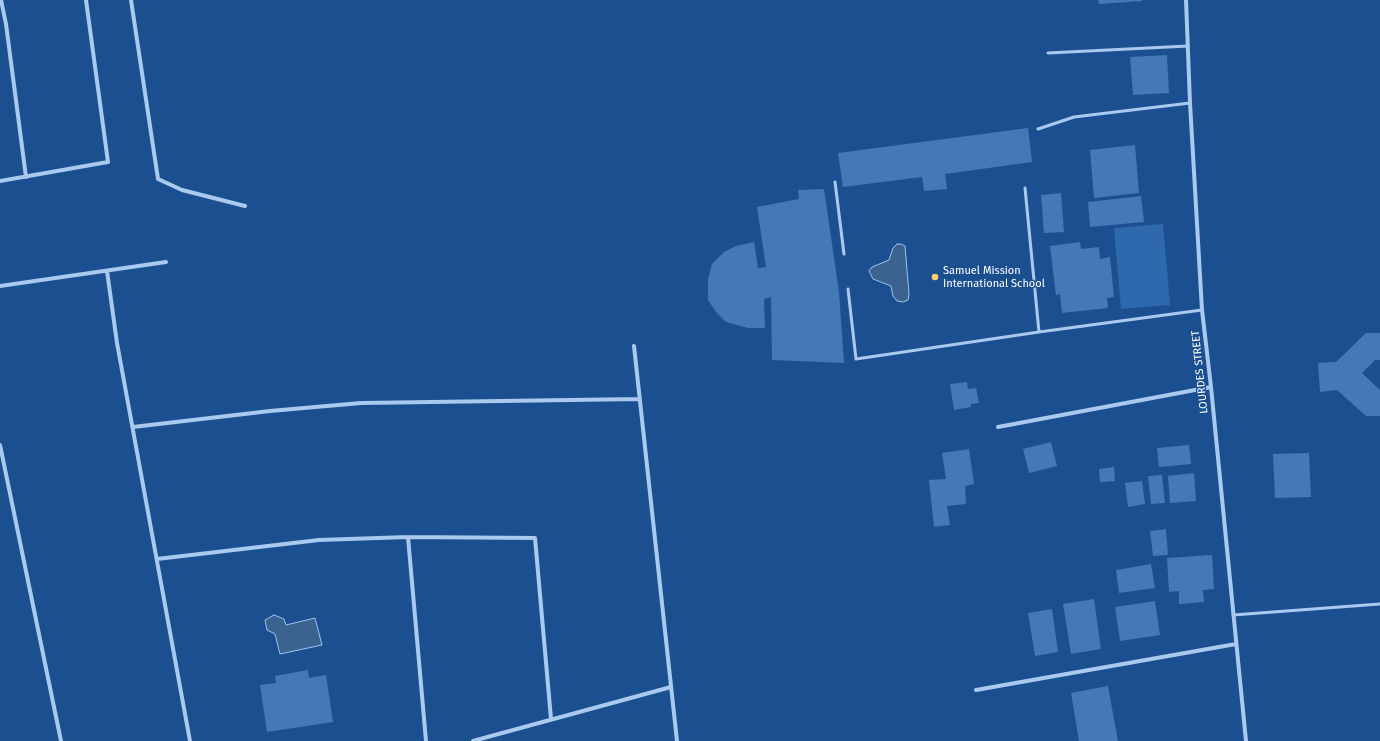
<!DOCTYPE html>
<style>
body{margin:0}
canvas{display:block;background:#1b4f8f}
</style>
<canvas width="1380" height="741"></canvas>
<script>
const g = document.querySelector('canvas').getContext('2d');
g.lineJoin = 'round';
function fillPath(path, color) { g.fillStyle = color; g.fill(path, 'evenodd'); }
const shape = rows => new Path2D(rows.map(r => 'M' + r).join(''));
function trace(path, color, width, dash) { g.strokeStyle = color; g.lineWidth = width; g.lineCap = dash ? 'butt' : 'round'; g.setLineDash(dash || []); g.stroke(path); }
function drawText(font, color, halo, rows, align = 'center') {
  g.font = font + ' "Fira Sans",sans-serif'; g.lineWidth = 3; g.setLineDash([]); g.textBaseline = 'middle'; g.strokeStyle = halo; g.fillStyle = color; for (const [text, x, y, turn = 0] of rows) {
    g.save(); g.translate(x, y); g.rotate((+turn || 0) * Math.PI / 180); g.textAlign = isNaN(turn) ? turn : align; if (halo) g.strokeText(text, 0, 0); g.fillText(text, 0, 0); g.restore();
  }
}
fillPath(shape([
 [1163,224,1170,305,1121,309,1114,228]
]), '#2e69ad');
const water = shape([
 [897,244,901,244,905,246,909,294,908,300,903,302,897,301,893,296,891,286,873,279,869,271,872,267,889,260,893,248,897,244],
 [274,615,284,619,286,625,315,618,322,645,280,654,275,634,267,630,265,620,274,615]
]);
fillPath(water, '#3c6290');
trace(water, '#9cc4f0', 1);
fillPath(shape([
 [1098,0,1142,0,1142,1,1099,4],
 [1167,55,1169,93,1133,95,1130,57],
 [1028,128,1032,162,945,174,947,189,924,191,922,177,843,187,838,153],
 [1135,145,1139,193,1094,198,1090,150],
 [824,189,839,292,844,363,772,360,771,297,764,299,765,328,748,328,726,322,716,312,708,300,708,279,712,264,724,252,736,246,754,242,758,268,766,267,757,207,799,199,798,190],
 [1061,193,1064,232,1044,233,1041,195],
 [1141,196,1144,222,1090,227,1088,202],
 [1080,242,1081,249,1099,247,1100,259,1110,257,1114,297,1107,298,1108,308,1062,313,1060,294,1056,295,1050,246],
 [1366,333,1380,333,1380,360,1375,360,1362,373,1380,390,1380,416,1366,416,1337,390,1320,392,1318,363,1336,362],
 [967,382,968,389,976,388,979,403,971,404,971,407,954,410,950,384],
 [1051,442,1057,466,1029,473,1023,449],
 [1189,445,1191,464,1159,467,1157,448],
 [969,449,974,484,965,486,966,504,947,506,950,525,934,527,929,480,946,479,942,453],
 [1309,453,1311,497,1275,498,1273,454],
 [1114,467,1115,481,1100,482,1099,469],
 [1194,473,1196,501,1170,503,1168,476],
 [1162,475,1165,503,1151,504,1148,476],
 [1142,481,1145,504,1128,507,1125,483],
 [1166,529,1168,555,1153,556,1150,531],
 [1212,555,1214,589,1203,590,1204,602,1179,604,1179,591,1169,592,1167,558],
 [1151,564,1155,588,1119,593,1116,570],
 [1094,599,1101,649,1071,654,1063,604],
 [1155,601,1160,635,1120,641,1115,607],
 [1052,609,1058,652,1035,656,1028,613],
 [308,670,309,678,326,675,333,722,267,732,260,685,276,683,275,676],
 [1108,686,1118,741,1079,741,1071,693]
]), '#4478b7');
trace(shape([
 [1048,53,1188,46],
 [1038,129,1074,117,1190,103],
 [835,182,844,254],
 [1025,188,1039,332],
 [848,289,856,359,1039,332,1202,310],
 [1233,615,1380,604]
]), '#a9c9ee', 3);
trace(shape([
 [1,0,6,24,26,177],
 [131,0,158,179,182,190,245,206],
 [1186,0,1190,103,1202,310,1211,387,1246,741],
 [0,181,108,162,86,0],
 [107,271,117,343,190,741],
 [0,286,166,262],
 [634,346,677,741],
 [133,427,270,411,361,403,640,399],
 [998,427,1211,387],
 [0,445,61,741],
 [408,537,426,741],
 [157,559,319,540,408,537,535,538,551,719],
 [976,690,1236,644],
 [473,741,671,687]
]), '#a9c9ee', 4);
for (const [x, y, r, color] of [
 [935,277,4,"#ffd166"]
]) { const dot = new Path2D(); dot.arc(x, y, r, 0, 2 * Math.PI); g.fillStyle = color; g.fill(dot); trace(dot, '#1b4f8f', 1.5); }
drawText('11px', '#fff', '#1b4f8f', [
 ["Samuel Mission",943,271],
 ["International School",943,284]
], 'left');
drawText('11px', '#fff', '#1b4f8f', [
 ["LOURDES STREET",1200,372,-96]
]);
</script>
